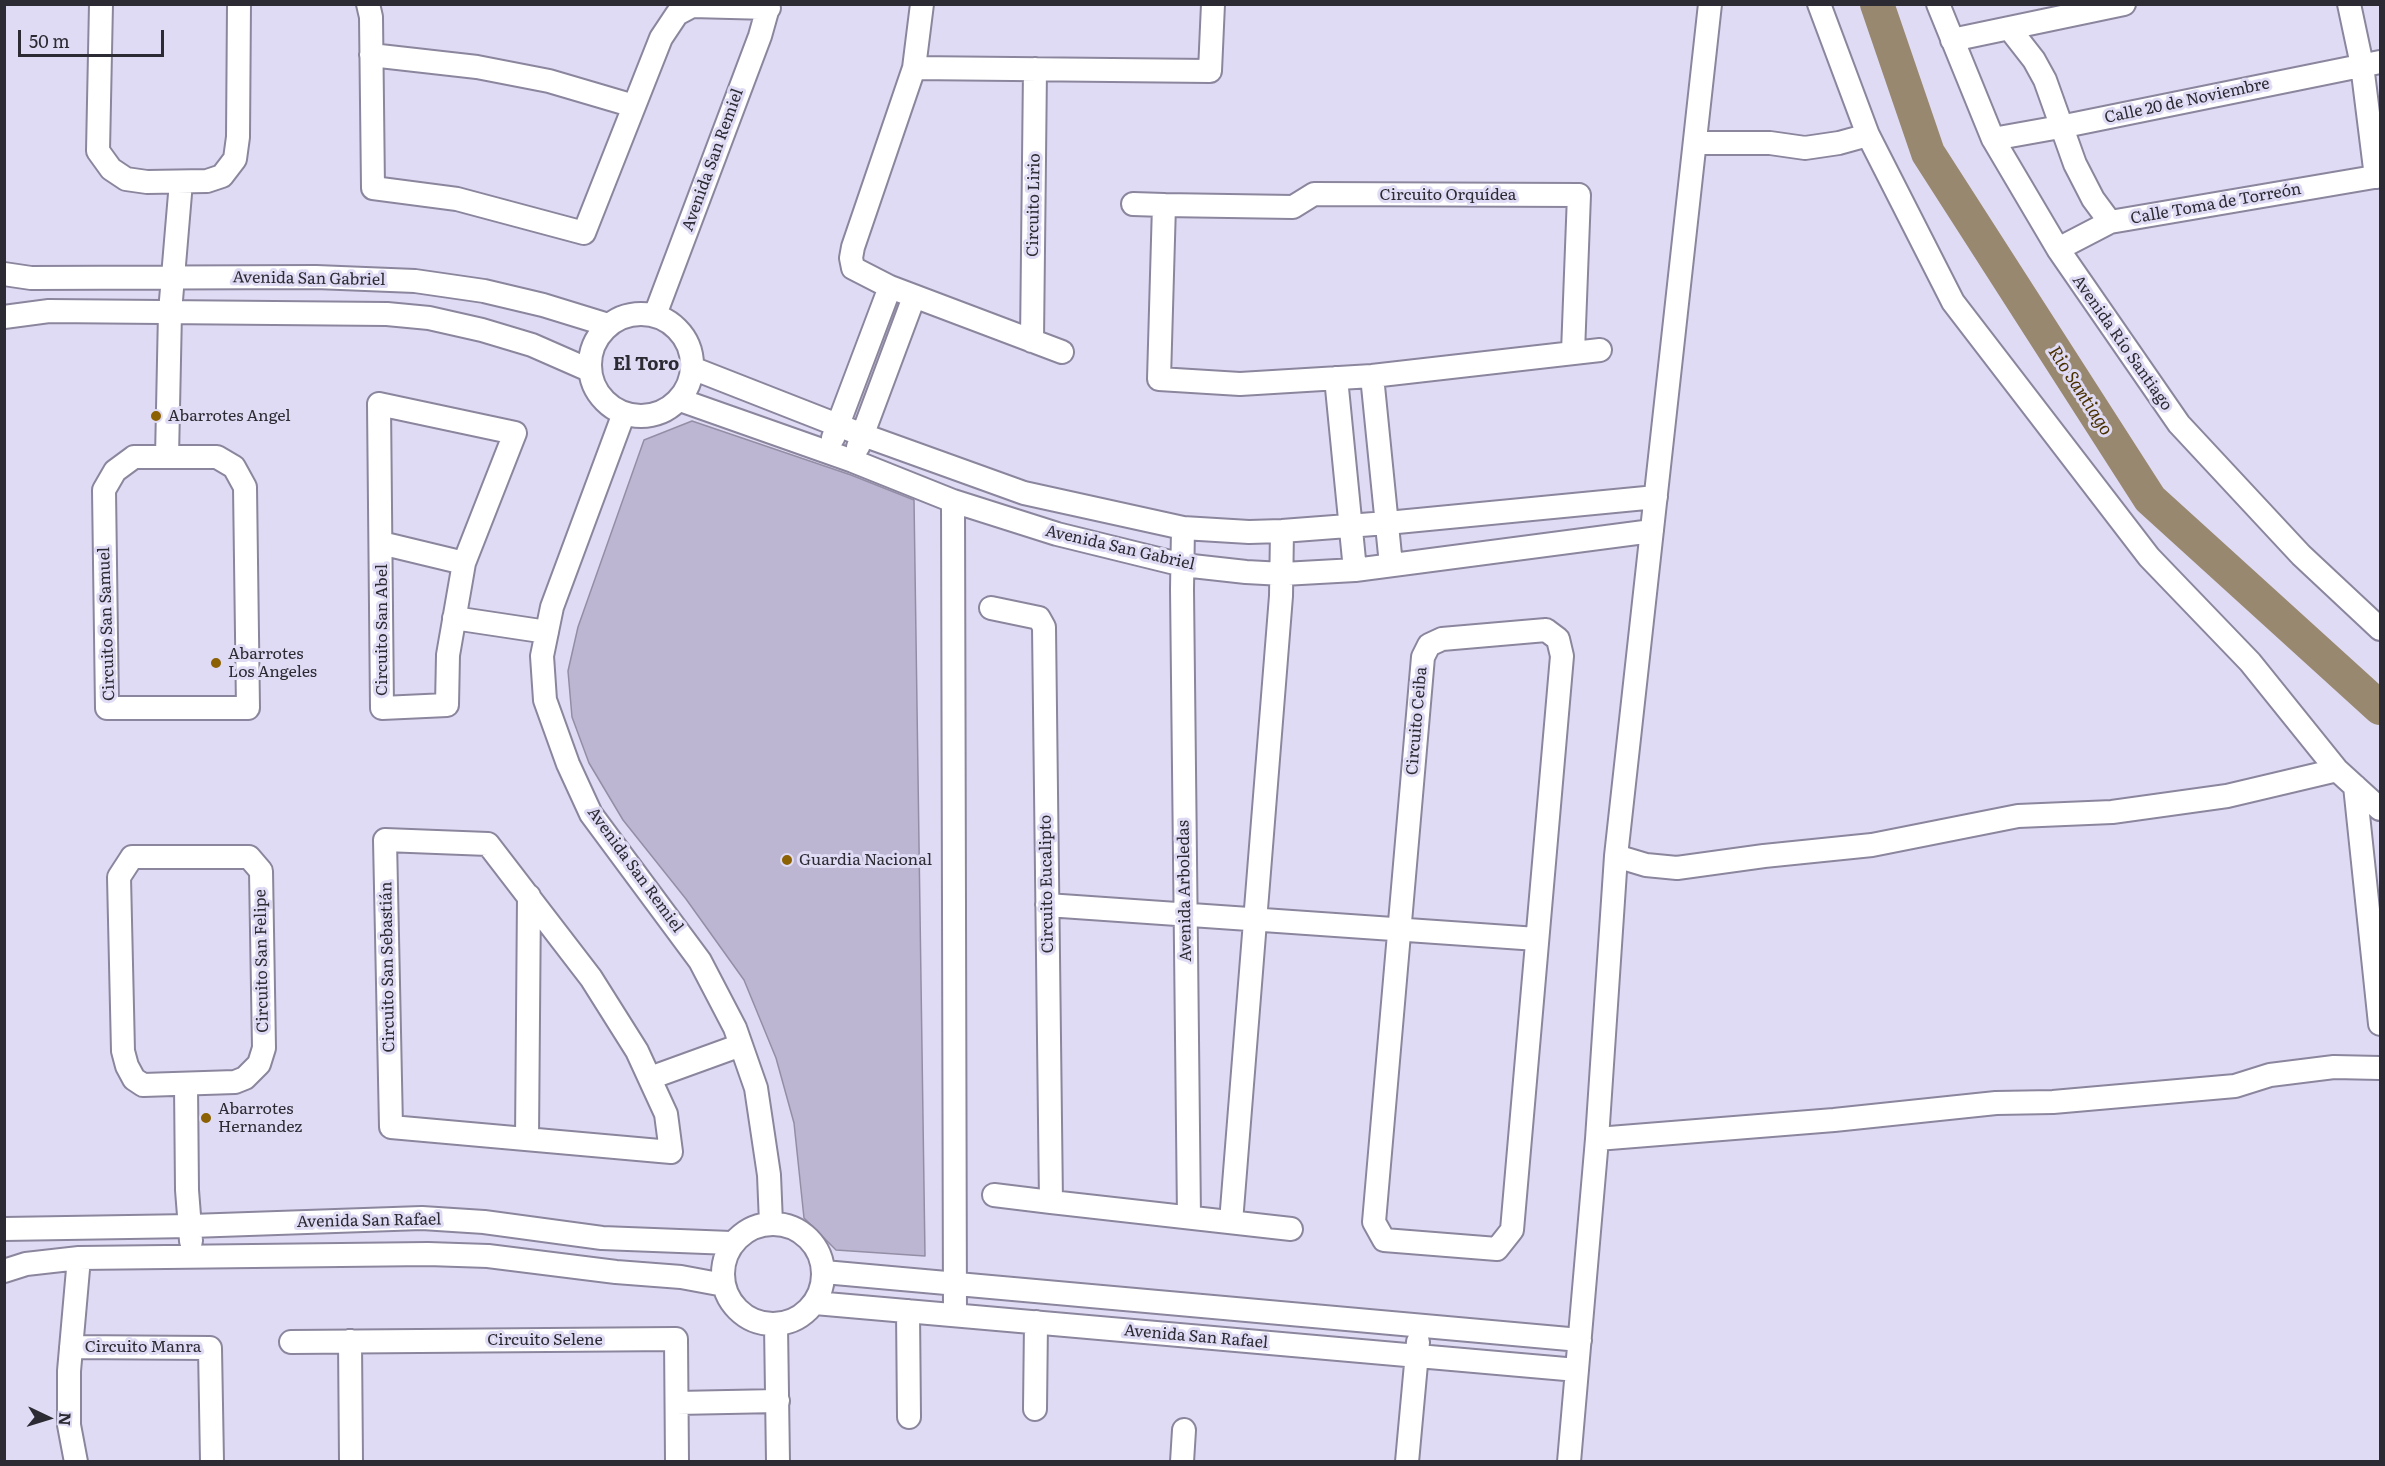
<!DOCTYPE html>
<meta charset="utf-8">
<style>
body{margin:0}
#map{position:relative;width:2385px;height:1466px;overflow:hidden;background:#e0dbf4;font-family:Literata,serif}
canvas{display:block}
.frame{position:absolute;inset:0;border:6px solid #2c2a33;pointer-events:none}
.north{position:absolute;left:18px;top:1388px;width:60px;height:60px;-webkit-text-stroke:4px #e0dbf4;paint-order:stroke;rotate:94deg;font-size:16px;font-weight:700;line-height:24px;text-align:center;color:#2c2a33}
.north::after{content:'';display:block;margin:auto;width:21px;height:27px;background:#2c2a33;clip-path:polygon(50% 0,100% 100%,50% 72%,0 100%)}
.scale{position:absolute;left:18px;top:30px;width:146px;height:27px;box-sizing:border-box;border:3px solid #2c2a33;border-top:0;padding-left:8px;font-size:18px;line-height:21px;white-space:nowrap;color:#2c2a33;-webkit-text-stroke:4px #e0dbf4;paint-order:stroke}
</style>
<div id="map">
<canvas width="2385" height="1466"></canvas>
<div class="frame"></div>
<div class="north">N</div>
<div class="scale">50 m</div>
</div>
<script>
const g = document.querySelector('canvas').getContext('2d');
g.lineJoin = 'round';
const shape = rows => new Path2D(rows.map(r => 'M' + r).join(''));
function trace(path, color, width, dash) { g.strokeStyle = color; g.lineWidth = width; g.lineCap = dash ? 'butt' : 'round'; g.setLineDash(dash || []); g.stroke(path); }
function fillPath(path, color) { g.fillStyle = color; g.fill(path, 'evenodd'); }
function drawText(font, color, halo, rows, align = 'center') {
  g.font = font + ' Literata,serif'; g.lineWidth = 6; g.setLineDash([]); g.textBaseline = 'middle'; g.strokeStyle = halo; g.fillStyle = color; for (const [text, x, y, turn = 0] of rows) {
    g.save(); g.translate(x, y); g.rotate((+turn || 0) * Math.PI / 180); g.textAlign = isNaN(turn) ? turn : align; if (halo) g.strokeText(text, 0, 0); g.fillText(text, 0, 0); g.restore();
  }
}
trace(shape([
 [1877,4,1928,153,2150,499,2380,708]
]), '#98886f', 34);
const building = shape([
 [692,421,851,475,914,500,925,1256,836,1250,804,1218,794,1123,776,1058,744,980,686,899,623,820,589,763,572,717,568,671,578,627,644,440,692,421]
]);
fillPath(building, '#bdb6d3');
trace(building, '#938ea5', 1.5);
const minor = shape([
 [101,4,98,151,111,169,126,179,147,182,207,181,222,176,235,159,238,137,239,4],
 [368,4,371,17,373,188,457,199,584,233,661,38,677,14,692,6,769,8],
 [922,4,914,68,853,247,851,258,853,268,890,287,1062,352],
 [1819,4,1868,135,1953,302,2149,557,2250,662,2337,770,2380,809],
 [1938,4,1993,139,2058,249,2179,424,2301,555,2380,629],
 [2349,4,2362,65,2376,177],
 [2009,28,2034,60,2045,80,2075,164,2093,199,2110,222],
 [1952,40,2124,4],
 [371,55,477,67,549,81,634,106],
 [914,68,1210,71,1213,4],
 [1993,139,2060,127,2380,62],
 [1696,143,1770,143,1805,148,1839,143,1868,135],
 [1133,204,1164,205],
 [2058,249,2110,222,2380,176],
 [4,274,31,278,316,277,415,281,484,291,543,305,608,325],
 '590 365a51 51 0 1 1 102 0a51 51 0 1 1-102 0Z',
 [655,315,760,36,769,4],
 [4,317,49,311,387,314,429,318,482,330,532,345,589,370],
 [1032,341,1035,69],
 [1573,352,1579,195,1314,194,1293,207,1164,205,1159,379,1240,384,1372,376,1600,350],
 [692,368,863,435,1024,493,1183,528,1249,532,1282,531,1387,523,1656,497],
 [1372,376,1391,565],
 [1336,378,1355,570],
 [680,400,853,461,953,501,1057,534,1183,565,1246,572,1283,574,1355,570,1652,531],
 [379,404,515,433,464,563,448,655,447,705,382,708,379,404],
 [624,413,552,607,542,656,545,700,568,764,591,814,700,961,735,1028,756,1088,769,1175,771,1223],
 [833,438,890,287],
 [858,447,914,297],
 [134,457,217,457,234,467,245,487,248,708,107,708,104,490,115,471,134,457],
 [167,457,170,312,181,182],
 [953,501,955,1315],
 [1183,528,1182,589,1189,1217],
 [381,543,464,563],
 [991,608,1039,618,1044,627,1051,1202,1291,1229],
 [454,618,547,632],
 [1546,630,1558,639,1562,656,1512,1230,1497,1249,1384,1240,1374,1222,1423,657,1429,645,1442,639,1546,630],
 [2355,786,2380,1024],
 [385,840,488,844,591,978,637,1051,666,1114,671,1152,391,1127,385,840],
 [1616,856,1646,865,1677,868,1764,856,1872,845,2018,816,2112,812,2227,796,2337,770],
 [132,857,249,857,261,871,264,1048,259,1064,245,1078,235,1082,143,1085,134,1079,127,1066,123,1051,119,877,132,857],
 [1047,905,1537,939],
 [650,1078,741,1045],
 [186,1085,187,1190,191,1241],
 [527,1139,529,896],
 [1597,1139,1834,1120,1996,1103,2053,1102,2235,1086,2270,1075,2334,1067,2380,1068],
 [994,1195,1051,1202],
 [1231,1222,1281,596,1282,531],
 '723 1274a50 50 0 1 1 100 0a50 50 0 1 1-100 0Z',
 [4,1229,191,1226,422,1218,484,1222,602,1238,731,1243],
 [4,1271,26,1264,79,1258,428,1254,488,1256,616,1272,681,1277,724,1285],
 [824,1272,1580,1340],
 [815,1303,1577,1370],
 [908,1311,909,1417],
 [776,1325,778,1462],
 [350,1341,351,1462],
 [291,1342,676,1339,677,1462],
 [71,1347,210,1348,212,1462],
 [677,1403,778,1401],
 [1035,1409,1036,1322],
 [76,1462,69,1425,69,1371,79,1258],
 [1182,1462,1184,1430],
 [1407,1462,1418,1342],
 [1569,1462,1597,1139,1616,856,1710,4]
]);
trace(minor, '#8b869d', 26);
trace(minor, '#fff', 22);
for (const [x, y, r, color] of [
 [156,416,6,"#8b6103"],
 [216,663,6,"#8b6103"],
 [787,860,6,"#8b6103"],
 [206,1118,6,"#8b6103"]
]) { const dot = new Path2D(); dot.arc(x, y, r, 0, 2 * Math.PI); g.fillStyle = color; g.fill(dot); trace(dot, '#e0dbf4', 2); }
drawText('16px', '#2c2a33', '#e0dbf4', [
 ["Calle 20 de Noviembre",2187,101,-12],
 ["Avenida San Remiel",713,160,-70],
 ["Circuito Orquídea",1448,195],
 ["Calle Toma de Torreón",2216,204,-10],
 ["Circuito Lirio",1034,205,-89],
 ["Avenida San Gabriel",309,279,1],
 ["Avenida Río Santiago",2122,343,55],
 ["Avenida San Gabriel",1120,548,13],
 ["Circuito San Samuel",107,624,-92],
 ["Circuito San Abel",382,630,-90],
 ["Circuito Ceiba",1417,721,-85],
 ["Avenida San Remiel",635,870,54],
 ["Circuito Eucalipto",1047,884,-91],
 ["Avenida Arboledas",1185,891,-91],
 ["Circuito San Felipe",262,961,-91],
 ["Circuito San Sebastián",388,967,-91],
 ["Avenida San Rafael",369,1221,-1],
 ["Avenida San Rafael",1196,1337,5],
 ["Circuito Selene",545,1340],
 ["Circuito Manra",143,1347]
]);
drawText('16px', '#2c2a33', '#e0dbf4', [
 ["Abarrotes Angel",168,416],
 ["Abarrotes",228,654],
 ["Los Angeles",228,672],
 ["Guardia Nacional",799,860],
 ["Abarrotes",218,1109],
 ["Hernandez",218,1127]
], 'left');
drawText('bold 18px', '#2c2a33', '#e0dbf4', [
 ["El Toro",646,365]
]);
drawText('italic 18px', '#4a3100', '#e0dbf4', [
 ["Rio Santiago",2080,391,57]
]);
</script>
